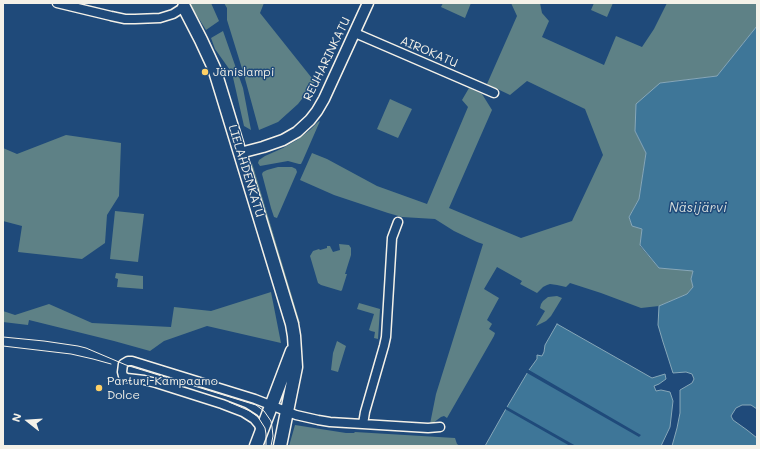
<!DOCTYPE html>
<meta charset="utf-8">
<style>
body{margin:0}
#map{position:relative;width:760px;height:449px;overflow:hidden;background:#1f4a7a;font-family:Mali,sans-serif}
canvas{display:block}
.frame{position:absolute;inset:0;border:4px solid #f4f1e8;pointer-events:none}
.north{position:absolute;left:8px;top:401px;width:40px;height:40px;-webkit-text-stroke:3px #1f4a7a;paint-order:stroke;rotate:287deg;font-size:11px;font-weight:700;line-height:16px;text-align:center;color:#f4f1e8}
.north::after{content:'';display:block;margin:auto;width:14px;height:18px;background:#f4f1e8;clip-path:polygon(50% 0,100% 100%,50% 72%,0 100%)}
</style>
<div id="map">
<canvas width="760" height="449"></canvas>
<div class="frame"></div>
<div class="north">N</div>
</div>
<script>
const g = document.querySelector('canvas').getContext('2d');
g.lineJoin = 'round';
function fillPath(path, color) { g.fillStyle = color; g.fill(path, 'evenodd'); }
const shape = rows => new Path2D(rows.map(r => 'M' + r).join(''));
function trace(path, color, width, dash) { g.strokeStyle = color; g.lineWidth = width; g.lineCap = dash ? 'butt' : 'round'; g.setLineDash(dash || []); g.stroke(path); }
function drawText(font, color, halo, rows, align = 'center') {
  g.font = font + ' Mali,sans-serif'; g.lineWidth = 3; g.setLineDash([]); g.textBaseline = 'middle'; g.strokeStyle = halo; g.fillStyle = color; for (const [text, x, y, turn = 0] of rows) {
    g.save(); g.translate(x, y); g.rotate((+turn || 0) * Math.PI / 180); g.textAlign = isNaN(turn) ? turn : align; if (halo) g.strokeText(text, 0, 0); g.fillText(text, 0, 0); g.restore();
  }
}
fillPath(shape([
 [189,3,211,3,219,21,206,30],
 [224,3,264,3,260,13,315,82,298,104,278,122,259,130,244,75,227,20,227,8],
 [443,3,471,3,465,18,441,7],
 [511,3,540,3,542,13,549,21,542,37,604,65,616,36,642,47,654,29,667,3,757,3,757,26,717,76,660,83,635,131,646,153,639,199,629,217,632,226,642,229,640,246,659,268,693,270,691,279,693,287,687,294,659,306,641,308,601,293,570,283,566,287,557,285,550,284,547,285,543,287,537,293,520,284,522,281,497,267,484,289,499,298,487,320,491,323,492,324,489,329,495,333,494,336,447,418,444,416,441,417,433,423,430,424,436,394,483,244,477,242,454,231,435,219,402,217,388,213,334,195,300,180,312,153,327,159,377,186,427,204,468,107,462,100,469,88,482,94,492,110,449,208,521,238,572,221,603,155,585,109,527,81,510,95,487,84,517,16],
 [594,3,613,3,607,17,591,10],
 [223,31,243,88,251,130,244,126,232,73,215,49,211,38],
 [390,99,412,109,398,138,377,129],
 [320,121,303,160,301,164,299,164,288,161,260,166,258,163,259,160,265,156,283,148,297,140,310,130,318,122],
 [66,135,121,143,119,196,107,215,105,243,82,259,18,252,22,226,3,221,3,148,17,154],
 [252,163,300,323,297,323,251,168],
 [278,167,292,167,296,169,297,172,277,218,274,217,271,208,262,174,263,172,267,170],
 [115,211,144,214,138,262,110,259],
 [339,244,349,245,351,248,351,255,345,274,347,274,342,290,341,291,321,285,318,283,310,256,313,251,319,249,320,250,327,248,327,246,330,246,333,252,340,250],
 [116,273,143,276,143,289,117,287,118,279,115,278],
 [271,292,281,343,207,326,164,341,150,351,114,341,29,320,28,325,3,322,3,311,15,315,49,304,92,323,171,327,174,307,211,311],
 [557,296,562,298,551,316,546,321,536,326,545,311,540,308,541,304,543,301,548,297],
 [359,303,380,309,378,339,374,338,375,332,371,331,369,330,374,314,357,309],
 [337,341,346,346,338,372,331,370,333,353],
 [295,425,346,433,354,433,355,432,455,438,457,444,460,446,289,446]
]), '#5e8186');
const water = shape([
 [757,26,757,409,751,405,742,405,736,408,731,416,733,420,747,430,757,438,757,446,672,446,677,428,680,413,680,390,692,383,694,379,692,374,686,372,673,373,663,342,658,325,659,306,687,294,693,287,691,279,693,271,659,268,640,245,642,229,632,226,629,217,639,199,646,153,635,131,636,104,660,83,717,76,757,26],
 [557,324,652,378,665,374,666,379,659,384,654,386,656,391,661,390,670,392,673,401,670,427,661,446,485,446,507,407,529,370,537,359,537,355,542,356,544,352,545,345,557,324]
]);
fillPath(water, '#3e7698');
trace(water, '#87a7b8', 1);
fillPath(shape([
 [528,370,529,370,641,435,639,437,527,373,526,372],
 [506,406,507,407,576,446,570,446,505,409,504,409]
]), '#1f4a7a');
const minor = shape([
 [57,3,111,16,125,19,135,19,160,18,173,14,184,7],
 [355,33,494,93],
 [363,424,365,412,384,346,386,337,392,238,398,222],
 [261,431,259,425,254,419,243,412,222,404,156,383,144,380,127,378,123,376,122,372,123,364,128,361,132,361,255,399,296,415,318,420,330,422,428,428,440,427]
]);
const tertiary = shape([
 [240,153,263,147,283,140,297,132,310,120,317,111,324,99,368,3]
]);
const secondary = shape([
 [184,7,201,40,214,68,222,94,292,324,294,336,296,367,280,446],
 [256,446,292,351]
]);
trace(minor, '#f4f1e8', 11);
trace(tertiary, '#f4f1e8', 13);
trace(secondary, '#f4f1e8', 15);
trace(minor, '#1f4a7a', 8);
trace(tertiary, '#1f4a7a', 10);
trace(secondary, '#1f4a7a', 12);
trace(shape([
 [3,337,44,341,78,346,86,348,126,365,256,405,264,411,271,421,272,427,273,436,271,446],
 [3,346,71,354,93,359,111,364],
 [229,402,250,411,258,417,265,428,266,434,266,446]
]), '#f4f1e8', 1);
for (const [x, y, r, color] of [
 [205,72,4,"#ffd166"],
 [99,388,4,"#ffd166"]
]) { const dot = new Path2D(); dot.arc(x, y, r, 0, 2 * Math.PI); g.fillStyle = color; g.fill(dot); trace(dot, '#1f4a7a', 1.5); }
drawText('12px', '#f4f1e8', '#1f4a7a', [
 ["AIROKATU",429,52,23],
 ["REUHARINKATU",327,59,-64],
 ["LIELAHDENKATU",246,171,73]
]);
drawText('12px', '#f4f1e8', '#1f4a7a', [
 ["Jänislampi",213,72],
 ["Parturi-Kampaamo",107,381],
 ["Dolce",107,395]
], 'left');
drawText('italic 13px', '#d9dfdc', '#1f4a7a', [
 ["Näsijärvi",698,208]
]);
</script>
